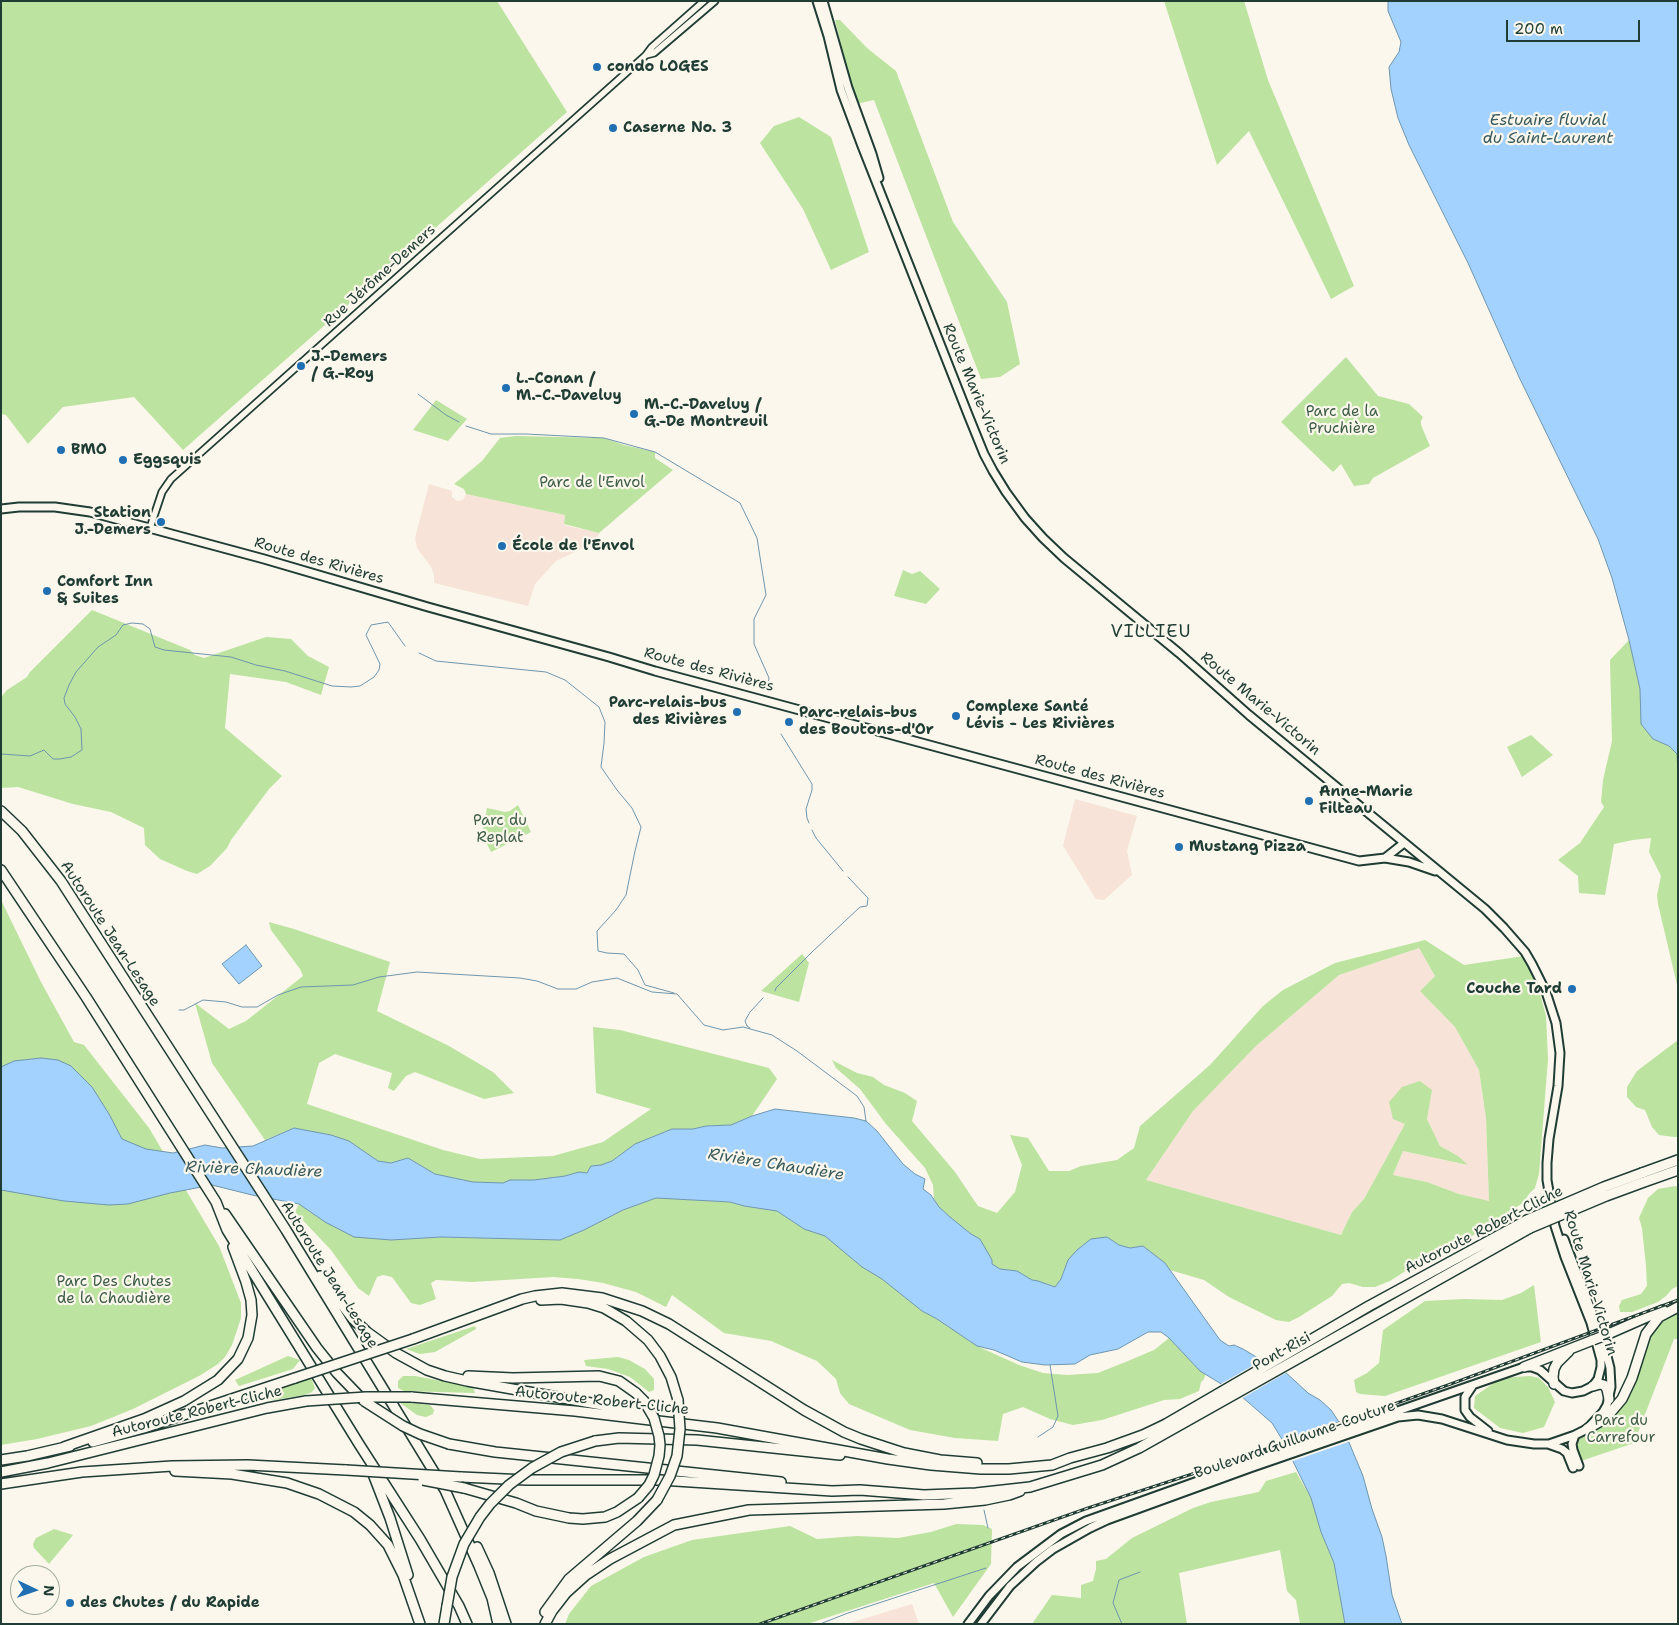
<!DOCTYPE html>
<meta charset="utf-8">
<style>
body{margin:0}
#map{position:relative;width:1679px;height:1625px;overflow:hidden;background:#fbf7ec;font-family:"Shantell Sans",sans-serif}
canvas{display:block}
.frame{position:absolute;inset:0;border:2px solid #1f3d34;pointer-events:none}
.north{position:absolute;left:10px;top:1565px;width:50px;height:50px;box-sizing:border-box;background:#fbf7ec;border:1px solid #a3ada2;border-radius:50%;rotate:93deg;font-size:14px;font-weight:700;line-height:20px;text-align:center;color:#1f3d34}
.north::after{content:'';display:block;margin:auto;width:18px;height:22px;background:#1f6fb2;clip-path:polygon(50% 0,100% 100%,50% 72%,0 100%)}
.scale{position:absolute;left:1506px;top:20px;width:134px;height:22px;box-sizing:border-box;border:2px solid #1f3d34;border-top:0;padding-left:6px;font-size:15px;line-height:18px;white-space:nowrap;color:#1f3d34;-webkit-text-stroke:4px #fbf7ec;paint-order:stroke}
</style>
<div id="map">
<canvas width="1679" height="1625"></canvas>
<div class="frame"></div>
<div class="north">N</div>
<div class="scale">200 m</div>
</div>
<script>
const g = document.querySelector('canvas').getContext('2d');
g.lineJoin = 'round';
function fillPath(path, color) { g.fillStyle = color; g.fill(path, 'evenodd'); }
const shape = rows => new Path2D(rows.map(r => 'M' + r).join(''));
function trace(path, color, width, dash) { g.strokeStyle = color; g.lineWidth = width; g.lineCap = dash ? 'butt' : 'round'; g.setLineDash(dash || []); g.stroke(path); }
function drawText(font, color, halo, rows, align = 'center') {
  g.font = font + ' "Shantell Sans",sans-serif'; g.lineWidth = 4.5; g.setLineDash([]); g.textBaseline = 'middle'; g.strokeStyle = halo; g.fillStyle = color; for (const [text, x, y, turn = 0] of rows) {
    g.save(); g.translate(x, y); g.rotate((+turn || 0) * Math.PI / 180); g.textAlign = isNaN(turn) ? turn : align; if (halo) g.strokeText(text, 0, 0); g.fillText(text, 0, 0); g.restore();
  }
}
fillPath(shape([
 [429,484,452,491,452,497,457,501,463,500,466,494,565,515,564,525,599,533,596,542,556,561,535,584,528,606,434,583,434,575,431,567,417,548,415,538],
 [1075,799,1137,816,1127,851,1132,875,1104,900,1096,899,1063,846],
 [1419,948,1435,976,1420,991,1455,1027,1479,1070,1486,1118,1489,1202,1459,1194,1427,1182,1393,1175,1403,1151,1467,1165,1458,1156,1440,1146,1427,1119,1432,1090,1405,1124,1364,1199,1352,1212,1341,1235,1146,1180,1193,1111,1256,1046,1339,975],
 [912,1604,919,1624,846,1624]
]), '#f7e3d8');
fillPath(shape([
 [1,1,497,1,567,112,183,450,134,397,63,407,28,444,6,415,1,414],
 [1164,1,1244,1,1268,80,1354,286,1331,299,1249,131,1217,165],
 [835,20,840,20,867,48,896,71,953,222,1007,302,1020,364,1000,377,981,379,874,100,856,104],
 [799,117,831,137,869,252,831,270,803,209,760,143,774,126],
 [1346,357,1378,396,1409,404,1423,417,1421,421,1421,425,1430,446,1373,478,1369,484,1354,486,1341,464,1333,472,1281,422],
 [436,400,467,419,448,441,413,430],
 [516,436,604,438,624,445,655,452,655,458,673,470,599,533,564,524,565,515,466,494,464,489,454,484,482,461,500,438],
 [903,570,912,574,920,571,940,589,926,604,894,596],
 [92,610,190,650,195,655,204,658,266,637,291,639,308,656,329,667,321,695,286,682,230,674,225,728,282,776,269,789,231,840,227,848,210,866,197,874,187,871,160,859,145,845,144,828,111,812,73,804,18,787,1,788,2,696,7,690,27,677,30,672],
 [1629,640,1640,689,1641,700,1640,709,1653,739,1669,746,1677,754,1678,989,1658,904,1657,895,1661,876,1649,852,1651,838,1633,840,1614,844,1605,895,1579,893,1578,876,1558,860,1580,843,1604,807,1601,802,1603,780,1612,741,1610,660],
 [1531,735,1553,755,1522,777,1507,747],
 [518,805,531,832,491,852,482,834,487,808,505,812,510,811],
 [1,900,41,982,74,1042,84,1045,149,1128,219,1246,241,1303,241,1318,232,1345,225,1357,218,1364,199,1376,133,1409,91,1426,37,1439,1,1445],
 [269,922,294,929,390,962,377,1011,449,1046,493,1072,514,1093,484,1099,415,1072,406,1076,394,1091,388,1088,392,1073,335,1054,319,1063,307,1104,443,1150,480,1159,553,1156,603,1142,651,1109,596,1093,593,1027,620,1030,769,1068,777,1079,752,1116,731,1125,706,1126,693,1129,672,1129,635,1144,612,1161,601,1165,591,1166,587,1173,579,1172,565,1176,534,1180,510,1180,503,1183,473,1182,435,1174,408,1158,391,1163,378,1161,349,1141,331,1135,294,1128,265,1140,212,1063,195,1003,229,1029,246,1021,303,976,300,969,271,930],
 [1425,940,1464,965,1524,956,1536,979,1546,1016,1548,1059,1539,1174,1535,1188,1529,1194,1523,1203,1490,1223,1464,1242,1435,1257,1415,1265,1390,1281,1375,1287,1363,1287,1349,1283,1342,1284,1332,1296,1299,1317,1289,1322,1276,1320,1229,1297,1204,1280,1170,1270,1165,1263,1143,1246,1130,1248,1119,1245,1107,1237,1068,1260,1061,1279,1055,1287,1038,1281,1032,1280,1017,1271,1000,1269,992,1264,980,1239,971,1234,950,1217,939,1207,934,1199,933,1185,925,1168,886,1124,860,1089,836,1068,832,1060,857,1073,873,1077,884,1085,905,1093,917,1101,912,1121,955,1172,978,1206,997,1213,1015,1192,1022,1165,1010,1135,1028,1138,1049,1171,1069,1171,1081,1166,1117,1160,1134,1148,1140,1126,1210,1065,1263,1006,1283,990,1335,963],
 [1419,948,1435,976,1420,991,1455,1027,1479,1070,1486,1118,1489,1201,1459,1194,1427,1182,1393,1175,1403,1151,1468,1165,1458,1156,1440,1146,1427,1119,1432,1090,1420,1081,1402,1087,1389,1102,1393,1119,1405,1124,1364,1199,1352,1212,1341,1235,1146,1180,1193,1111,1256,1046,1339,975],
 [802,954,809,963,799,1002,761,991],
 [1678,1040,1678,1137,1674,1137,1659,1135,1652,1127,1645,1110,1636,1107,1627,1097,1627,1087,1637,1071],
 [1675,1186,1678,1187,1678,1286,1672,1289,1666,1296,1658,1302,1632,1312,1620,1312,1619,1306,1622,1300,1641,1294,1647,1286,1646,1266,1642,1228,1639,1218,1648,1198,1658,1189],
 [656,1198,730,1202,744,1206,777,1211,804,1229,825,1236,862,1267,882,1279,922,1311,937,1319,977,1346,1019,1365,1043,1373,1067,1375,1098,1373,1128,1361,1154,1350,1169,1338,1200,1371,1206,1373,1204,1379,1201,1382,1199,1391,1180,1399,1164,1400,1102,1420,1073,1425,1050,1419,1023,1407,1003,1414,998,1441,955,1438,910,1430,849,1404,840,1393,836,1379,817,1361,771,1341,724,1333,672,1295,666,1307,636,1292,603,1283,578,1279,553,1277,472,1282,436,1280,431,1283,436,1299,420,1305,411,1303,392,1277,383,1275,377,1277,369,1296,358,1288,331,1250,295,1212,299,1204,325,1222,391,1240,441,1237,560,1240,584,1230,623,1210],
 [1534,1285,1541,1342,1385,1396,1360,1394,1356,1392,1354,1380,1367,1373,1379,1363,1383,1330,1425,1301,1465,1299,1502,1300,1521,1293],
 [1678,1312,1678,1339,1674,1339,1634,1443,1581,1461,1578,1458,1575,1449,1575,1442,1600,1426,1610,1417,1648,1337,1662,1321],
 [475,1326,476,1329,435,1352,420,1354,406,1349],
 [288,1356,300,1360,293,1369,239,1386,235,1380],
 [618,1357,629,1360,645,1369,654,1379,654,1390,649,1392,630,1377,608,1369,586,1366,584,1360],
 [403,1376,415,1376,473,1387,475,1393,404,1391,398,1388,398,1381],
 [1530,1376,1539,1378,1548,1387,1555,1402,1544,1427,1523,1433,1500,1428,1474,1408,1475,1396,1501,1378],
 [311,1378,315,1388,312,1392,305,1395,273,1400,268,1398,268,1392],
 [399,1402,430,1405,434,1410,433,1414,426,1417,417,1415],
 [1296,1472,1311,1498,1321,1532,1334,1563,1345,1624,1300,1624,1296,1600,1287,1591,1280,1550,1179,1573,1187,1624,1032,1624,1052,1595,1081,1598,1081,1585,1093,1581,1096,1569,1096,1561,1106,1559,1132,1538,1193,1508,1211,1502,1259,1492,1266,1481],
 [956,1524,983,1525,992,1529,991,1564,953,1617,934,1583,807,1624,565,1624,569,1614,591,1586,644,1557,692,1540,790,1526,817,1539,857,1536,898,1538,931,1532],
 [54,1529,73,1535,49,1564,34,1548,33,1544,36,1538]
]), '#bce39f');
const water = shape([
 [1388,1,1678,1,1678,772,1677,754,1669,746,1653,739,1641,724,1640,689,1629,640,1612,578,1598,539,1519,377,1468,263,1409,145,1398,118,1391,89,1389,67,1399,52,1401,42,1388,11,1388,1],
 [246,945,262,966,239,984,222,964,246,945],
 [41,1058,58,1060,71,1066,92,1087,109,1114,122,1139,146,1149,173,1153,205,1145,222,1148,253,1146,294,1128,331,1135,349,1141,378,1161,391,1163,408,1158,435,1174,473,1182,503,1183,510,1180,534,1180,565,1176,579,1172,587,1173,591,1166,601,1165,612,1161,635,1144,672,1129,693,1129,706,1126,731,1125,752,1116,775,1109,854,1118,866,1121,877,1131,903,1164,915,1174,925,1179,923,1189,931,1195,939,1207,950,1217,971,1234,980,1239,992,1260,992,1264,1000,1269,1017,1271,1032,1280,1038,1281,1055,1287,1061,1279,1068,1260,1077,1250,1091,1239,1107,1237,1119,1245,1130,1248,1143,1246,1165,1263,1220,1340,1229,1346,1234,1345,1243,1349,1263,1361,1283,1370,1308,1393,1320,1400,1331,1410,1343,1428,1363,1476,1372,1509,1382,1537,1386,1556,1392,1595,1402,1624,1345,1624,1334,1563,1321,1532,1311,1498,1283,1441,1272,1423,1241,1396,1200,1371,1169,1338,1161,1332,1148,1332,1118,1349,1090,1355,1075,1364,1045,1365,1022,1362,994,1350,977,1346,937,1319,922,1311,882,1279,862,1267,825,1236,804,1229,777,1211,744,1206,730,1202,656,1198,623,1210,584,1230,560,1240,441,1237,391,1240,354,1237,325,1222,299,1204,252,1195,212,1185,170,1193,128,1204,109,1205,64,1201,1,1190,1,1067,14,1061,41,1058]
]);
fillPath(water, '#a3d2ff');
trace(water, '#6e96ae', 1);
fillPath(shape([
 [1264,1359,1274,1362,1289,1371,1241,1399,1219,1385],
 [1344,1425,1351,1441,1290,1462,1283,1446]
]), '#fbf7ec');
trace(shape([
 [418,394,446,415,459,422],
 [466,426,491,434,526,434,604,438,655,452,740,503,757,538,766,595,754,619,754,644,769,678,767,690],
 [419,653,436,661,546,672,565,680,599,707,605,722,604,743,601,767,617,790,632,808,641,827,635,851,626,895,616,910,597,931,598,951,607,953,624,954,638,970,645,985,674,993],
 [781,734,812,784,812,790,806,809,807,818,809,823],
 [1,754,30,756,44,750,53,759,60,759,71,757,82,750,81,729,75,717,65,704,64,698,69,685,76,672,98,647,116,635,123,625,132,623,143,624,150,629,155,647,164,650,231,657,256,665,285,671,332,686,351,687,360,686,374,677,379,670,380,664,366,635,371,625,388,622,405,646],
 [812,830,816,838,843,871],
 [775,991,776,988,812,952,860,907,867,906,868,898,848,877],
 [179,1010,184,1010,203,1000,226,1002,242,1007,257,1007,278,995,301,987,353,985,379,977,417,972,520,978,537,981,558,989,576,989,592,982,617,978,652,992,677,994,704,1025,723,1030,743,1027,772,1035,797,1051,857,1096,864,1107,866,1121],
 [750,1028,747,1026,745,1021,750,1012,763,998],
 [1038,1437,1053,1427,1058,1416,1050,1365],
 [984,1510,988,1528],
 [820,1624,848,1613,986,1568],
 [1122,1624,1113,1603,1119,1580,1140,1572]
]), '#6e96ae', 1);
const minor = shape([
 [646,55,654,53,715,1],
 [150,528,162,492,171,479,646,55,652,47,704,1]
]);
const major = shape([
 [817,1,828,36,841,90,862,146,969,417,984,454,993,471,1006,492,1025,518,1043,538,1064,558,1179,653,1249,715,1485,909,1504,928,1525,952,1532,964,1546,992,1556,1023,1560,1053,1558,1086,1549,1139,1547,1163,1547,1180,1555,1226,1565,1257,1591,1323,1601,1360,1601,1367,1598,1379,1593,1386,1583,1391,1572,1393,1564,1391,1540,1370,1532,1367,1524,1367,1248,1463,1086,1521,1061,1534,1017,1567,989,1596,968,1624],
 [823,1,848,88,872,154,879,178],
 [1,509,19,507,55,507,90,512,264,559,428,607,609,657,655,671,1359,861,1385,858,1404,843],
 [1385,858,1409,862,1435,871],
 [1473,1385,1465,1397,1465,1410,1470,1417,1488,1431],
 [1575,1435,1572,1444,1573,1450,1579,1466],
 [1548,1444,1562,1449,1567,1453,1573,1468],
 [981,1624,1010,1586,1036,1562,1053,1549,1090,1528,1107,1520,1250,1468,1398,1417,1418,1415,1442,1419,1507,1440,1534,1444,1549,1444,1575,1435,1587,1429,1603,1412,1607,1405,1611,1387,1610,1368,1604,1344,1564,1239]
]);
const highway = shape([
 [1,811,22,831,61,881,286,1230,445,1490,479,1566,492,1598,498,1624],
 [1,870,86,997,216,1202,227,1230,359,1444,420,1539,459,1606,467,1624],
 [1642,1173,1678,1160],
 [1644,1182,1678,1170],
 [225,1214,317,1348,337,1373,363,1400],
 [320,1276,353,1319,367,1332,396,1353,427,1370,445,1376,467,1381,653,1414],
 [541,1300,561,1299,588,1303,604,1308,626,1321,648,1340,660,1356,671,1377,678,1400],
 [1606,1335,1663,1310],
 [413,1339,522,1299,535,1296,562,1293,602,1298,642,1311,669,1324,804,1410,844,1432,861,1439,904,1453,940,1460,977,1463],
 [1524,1367,1593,1340],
 [468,1376,513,1378,599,1376,619,1381,636,1393],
 [1554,1384,1553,1377,1554,1369,1557,1363,1569,1351],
 [1593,1386,1600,1384,1604,1385,1607,1389,1609,1399],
 [411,1397,575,1411,717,1428,888,1459,931,1465,981,1469,1009,1469,1052,1465,1070,1458,1107,1448,1143,1435,1166,1424,1369,1306,1527,1220],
 [1587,1429,1606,1418,1622,1399,1632,1378,1646,1334,1659,1317,1678,1307],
 [595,1441,619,1438,697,1440,840,1455],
 [93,1442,144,1428,295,1378],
 [449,1444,495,1452,781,1482],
 [64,1447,144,1419,184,1401,218,1380,238,1359,248,1338,252,1315,251,1300,246,1282,233,1247],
 [1,1460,27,1456,70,1446],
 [175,1471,232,1474,287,1483,319,1494,354,1512,370,1525,388,1545,403,1575,420,1624],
 [1,1472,48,1463,267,1408,306,1401],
 [373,1474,390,1518,408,1575],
 [461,1477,527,1480,660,1480,832,1491,860,1490,924,1495,976,1493,1030,1487,1102,1465,1139,1448,1530,1228],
 [1,1484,82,1472,172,1466,248,1465,346,1470],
 [464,1488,516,1503,536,1511,569,1518,583,1519,605,1517,617,1512,638,1498],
 [477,1547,489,1573,506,1624],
 [545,1612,569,1579,637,1521,657,1500],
 [444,1624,447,1606],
 [545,1624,552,1611,566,1593,586,1575,610,1559,674,1525,749,1510,944,1504,985,1500,1009,1495,1020,1491]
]);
trace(minor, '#1f3d34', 9);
trace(major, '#1f3d34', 11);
trace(highway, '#1f3d34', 12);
trace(minor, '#fbf7ec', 5.5);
trace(major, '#fbf7ec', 7);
trace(highway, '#fbf7ec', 9);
const rail = shape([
 [760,1624,1088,1508,1232,1461,1448,1385,1678,1300]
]);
trace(rail, '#1f3d34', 3);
trace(rail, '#fbf7ec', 1, [4]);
const highwayBridge = shape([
 [1527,1220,1604,1187,1642,1173],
 [1530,1228,1606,1196,1644,1182],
 [1593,1340,1606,1335],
 [295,1378,413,1339],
 [636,1393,644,1401,654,1418,659,1436,660,1445,659,1456,654,1475,649,1485,638,1498],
 [306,1401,366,1397,411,1397],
 [364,1401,403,1426,420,1434,449,1444],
 [346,1470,461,1477],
 [423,1480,464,1488],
 [657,1500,670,1476,677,1456,680,1429,678,1400],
 [447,1606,452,1577,464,1544,480,1517,490,1504,509,1485,532,1468,561,1452,595,1441]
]);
trace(highwayBridge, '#1f3d34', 12, []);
trace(highwayBridge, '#fbf7ec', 9);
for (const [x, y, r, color] of [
 [597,67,5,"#1f6fb2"],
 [613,128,5,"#1f6fb2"],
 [301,366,5,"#1f6fb2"],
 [506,388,5,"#1f6fb2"],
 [634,414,5,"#1f6fb2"],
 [61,450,5,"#1f6fb2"],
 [123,460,5,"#1f6fb2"],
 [161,522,5,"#1f6fb2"],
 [502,546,5,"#1f6fb2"],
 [47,591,5,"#1f6fb2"],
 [737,712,5,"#1f6fb2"],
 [956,716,5,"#1f6fb2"],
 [789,722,5,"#1f6fb2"],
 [1309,801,5,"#1f6fb2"],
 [1179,847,5,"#1f6fb2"],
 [1572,989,5,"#1f6fb2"],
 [70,1603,5,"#1f6fb2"]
]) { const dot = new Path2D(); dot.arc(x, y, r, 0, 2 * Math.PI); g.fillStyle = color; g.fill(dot); trace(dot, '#fbf7ec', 2); }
drawText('bold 15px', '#1f3d34', '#fbf7ec', [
 ["condo LOGES",607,67],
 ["Caserne No. 3",623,128],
 ["J.-Demers",311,357],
 ["/ G.-Roy",311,374],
 ["L.-Conan /",516,379],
 ["M.-C.-Daveluy",516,396],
 ["M.-C.-Daveluy /",644,405],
 ["G.-De Montreuil",644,422],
 ["BMO",71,450],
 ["Eggsquis",133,460],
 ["Station",151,513,"right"],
 ["J.-Demers",151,530,"right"],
 ["École de l'Envol",512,546],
 ["Comfort Inn",57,582],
 ["& Suites",57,599],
 ["Parc-relais-bus",727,703,"right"],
 ["des Rivières",727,720,"right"],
 ["Complexe Santé",966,707],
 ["Lévis - Les Rivières",966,724],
 ["Parc-relais-bus",799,713],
 ["des Boutons-d'Or",799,730],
 ["Anne-Marie",1319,792],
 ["Filteau",1319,809],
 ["Mustang Pizza",1189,847],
 ["Couche Tard",1562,989,"right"],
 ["des Chutes / du Rapide",80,1603]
], 'left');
drawText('15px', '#1f3d34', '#fbf7ec', [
 ["Rue Jérôme-Demers",380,276,-42],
 ["Route Marie-Victorin",976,394,67],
 ["Route des Rivières",319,561,16],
 ["Route des Rivières",709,670,15],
 ["Route Marie-Victorin",1260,704,40],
 ["Route des Rivières",1100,777,15],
 ["Autoroute Jean-Lesage",110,934,57],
 ["Autoroute Robert-Cliche",1484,1230,-27],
 ["Autoroute Jean-Lesage",329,1275,58],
 ["Route Marie-Victorin",1590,1283,73],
 ["Pont Risi",1282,1352,-29],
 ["Autoroute Robert-Cliche",602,1401,6],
 ["Autoroute Robert-Cliche",197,1412,-14],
 ["Boulevard Guillaume-Couture",1295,1440,-19]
]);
drawText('15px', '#3e5e49', '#fbf7ec', [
 ["Parc de la",1342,412],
 ["Pruchière",1342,429],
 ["Parc de l'Envol",592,483],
 ["Parc du",500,821],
 ["Replat",500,838],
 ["Parc Des Chutes",114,1282],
 ["de la Chaudière",114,1299],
 ["Parc du",1621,1421],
 ["Carrefour",1621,1438]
]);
drawText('italic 16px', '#395b5d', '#fbf7ec', [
 ["Estuaire fluvial",1548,121],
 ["du Saint-Laurent",1548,139],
 ["Rivière Chaudière",776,1165,9],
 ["Rivière Chaudière",254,1170,2]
]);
g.letterSpacing = '1px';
drawText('18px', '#1f3d34', '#fbf7ec', [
 ["VILLIEU",1151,632]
]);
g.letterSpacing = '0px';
</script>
